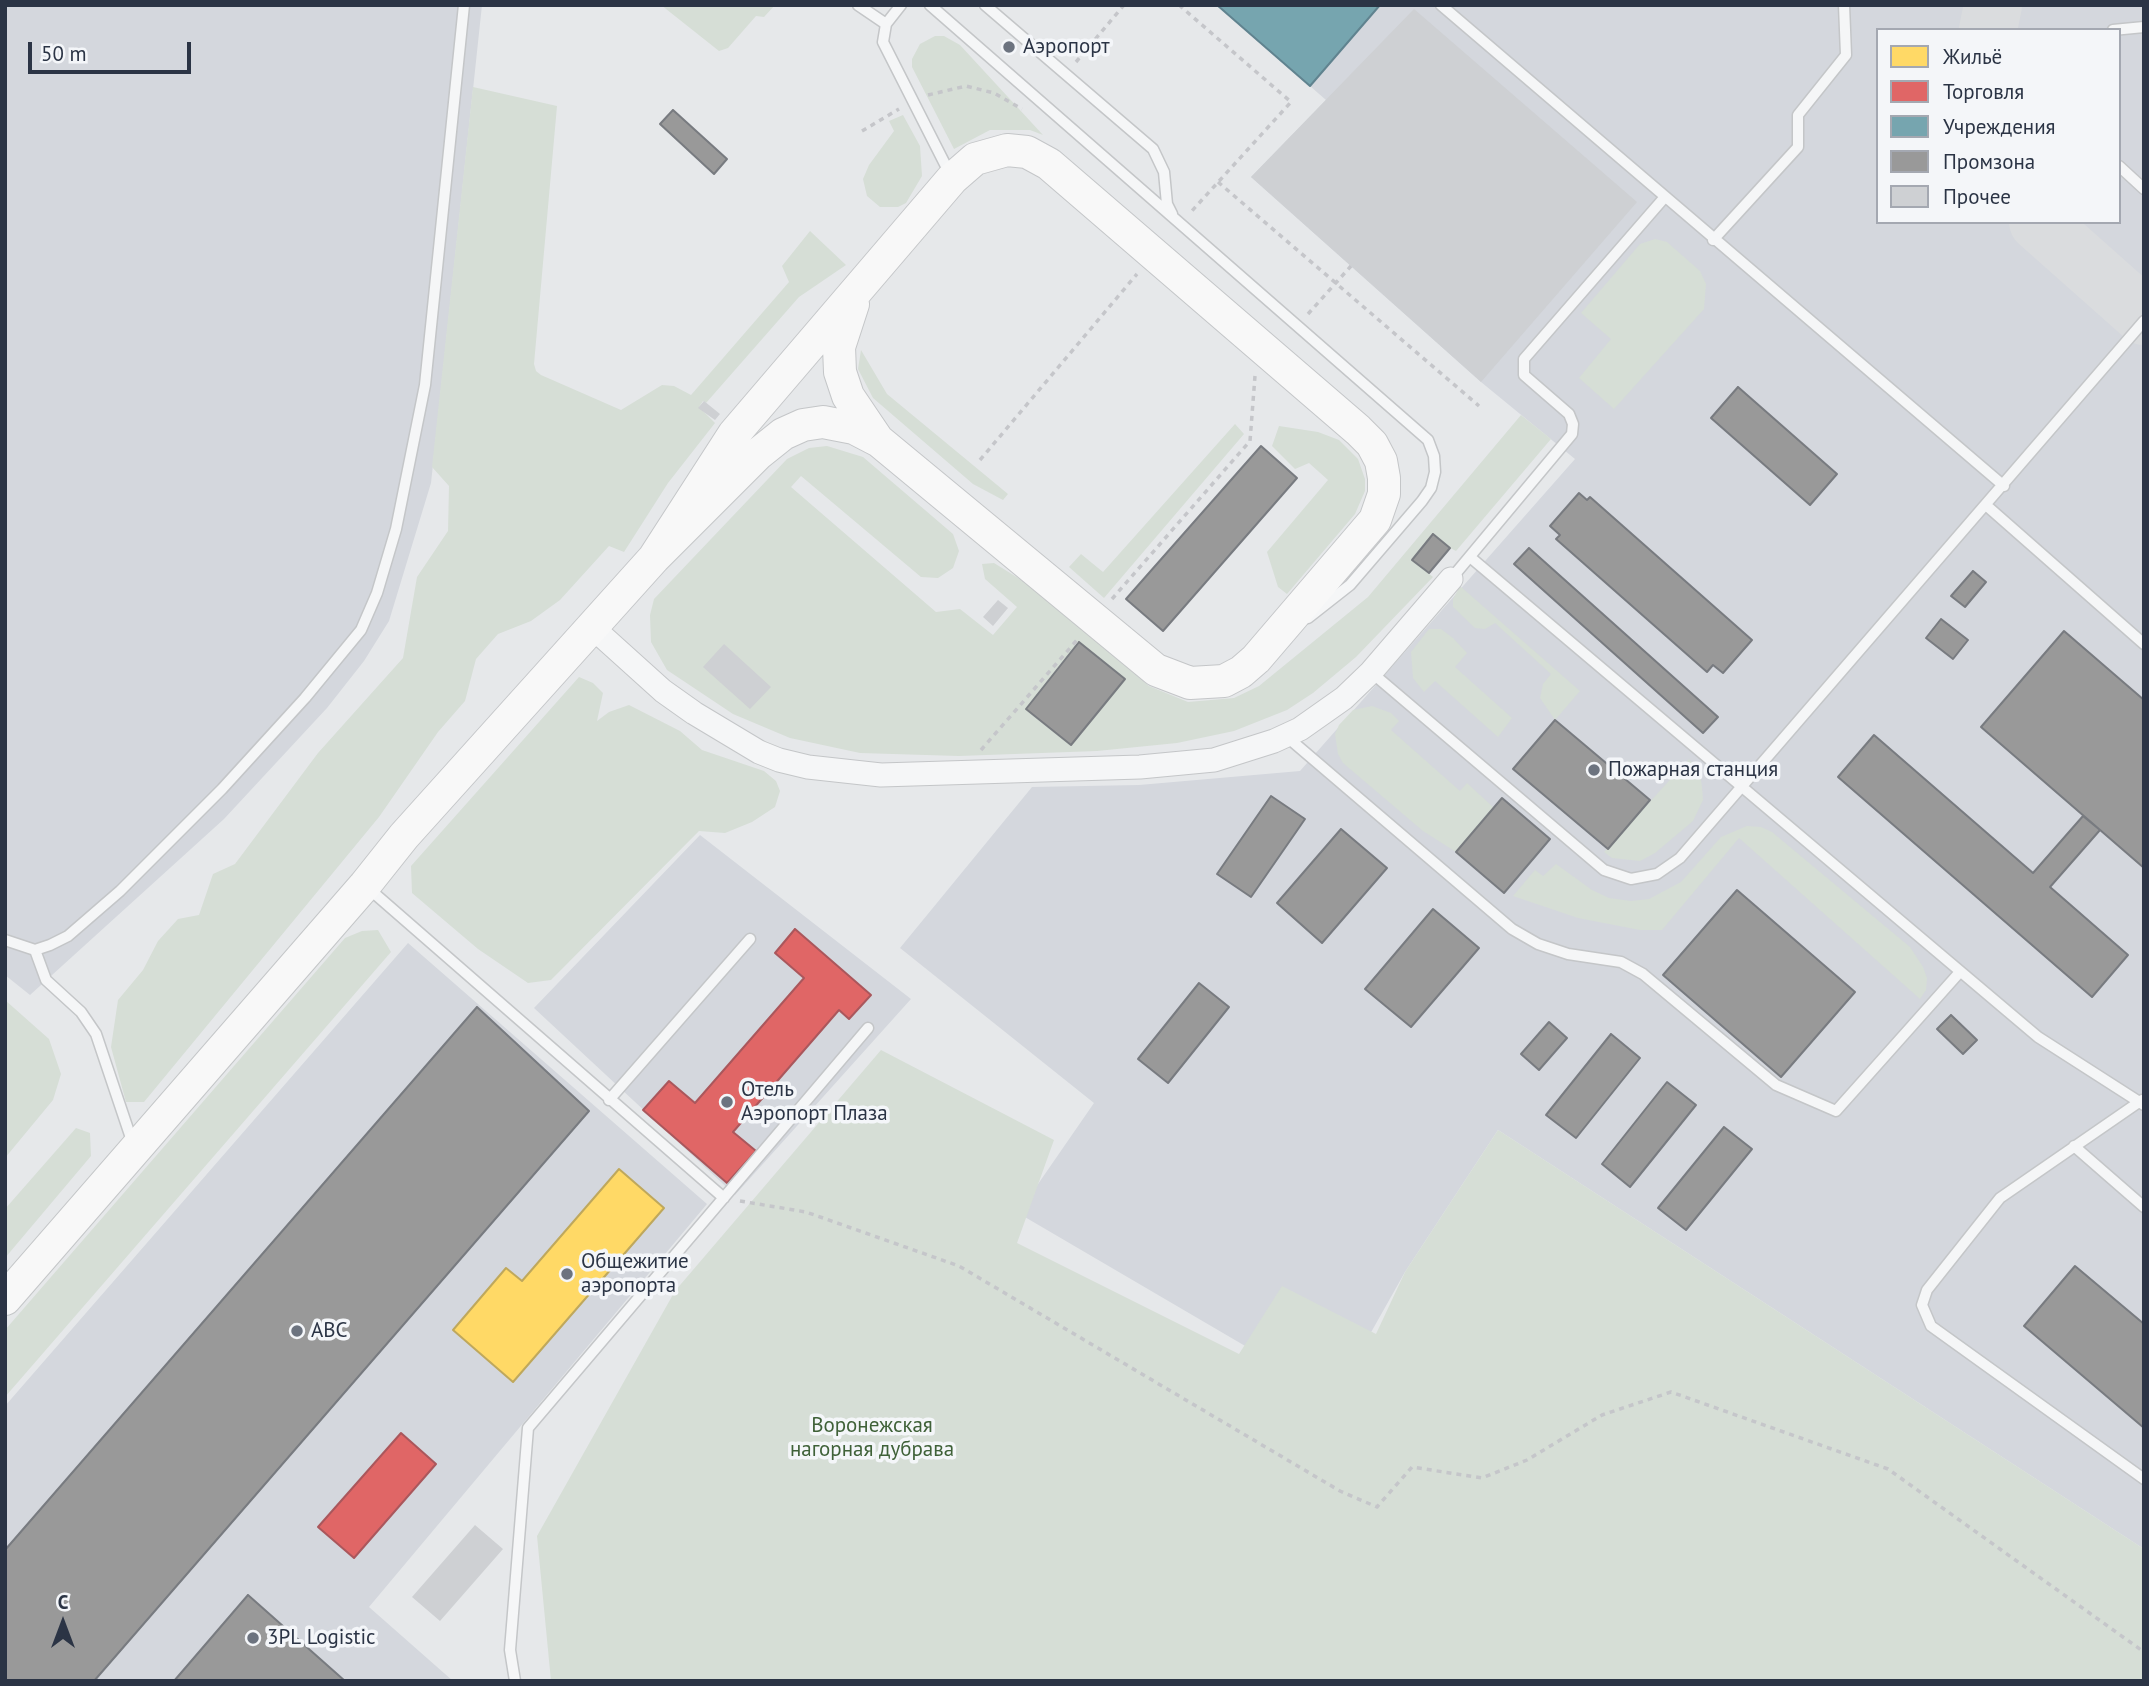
<!DOCTYPE html>
<meta charset="utf-8">
<style>
body{margin:0}
#map{position:relative;width:2149px;height:1686px;overflow:hidden;background:#e6e8ea;font-family:"PT Sans",sans-serif}
canvas{display:block}
.frame{position:absolute;inset:0;border:7px solid #2b3445;pointer-events:none}
.legend{position:absolute;left:1876px;top:28px;width:245px;height:196px;box-sizing:border-box;background:#f4f6f9;border:2px solid #a4a8b1;margin:0;padding:9px 12px;list-style:none;font-size:21px;color:#2b3445}
.legend li{display:flex;align-items:center;gap:14px;height:35px}
.legend b{width:35px;border:2px solid #a4a8b1}
.north{position:absolute;left:28px;top:1588px;width:70px;height:70px;-webkit-text-stroke:5px #f4f6f9;paint-order:stroke;rotate:0deg;font-size:19px;font-weight:700;line-height:28px;text-align:center;color:#2b3445}
.north::after{content:'';display:block;margin:auto;width:24px;height:32px;background:#2b3445;clip-path:polygon(50% 0,100% 100%,50% 72%,0 100%)}
.scale{position:absolute;left:28px;top:42px;width:163px;height:32px;box-sizing:border-box;border:4px solid #2b3445;border-top:0;padding-left:9px;font-size:21px;line-height:24px;white-space:nowrap;color:#2b3445;-webkit-text-stroke:5px #f4f6f9;paint-order:stroke}
</style>
<div id="map">
<canvas width="2149" height="1686"></canvas>
<div class="frame"></div>
<ul class="legend">
<li><b style="height:19px;background:#ffd966"></b>Жильё</li>
<li><b style="height:19px;background:#e06666"></b>Торговля</li>
<li><b style="height:19px;background:#76a5af"></b>Учреждения</li>
<li><b style="height:19px;background:#999"></b>Промзона</li>
<li><b style="height:19px;background:#ced0d3"></b>Прочее</li>
</ul>
<div class="north">С</div>
<div class="scale">50 m</div>
</div>
<script>
const g = document.querySelector('canvas').getContext('2d');
g.lineJoin = 'round';
function fillPath(path, color) { g.fillStyle = color; g.fill(path, 'evenodd'); }
const shape = rows => new Path2D(rows.map(r => 'M' + r).join(''));
function trace(path, color, width, dash) { g.strokeStyle = color; g.lineWidth = width; g.lineCap = dash ? 'butt' : 'round'; g.setLineDash(dash || []); g.stroke(path); }
function drawText(font, color, halo, rows, align = 'center') {
  g.font = font + ' "PT Sans",sans-serif'; g.lineWidth = 7; g.setLineDash([]); g.textBaseline = 'middle'; g.strokeStyle = halo; g.fillStyle = color; for (const [text, x, y, turn = 0] of rows) {
    g.save(); g.translate(x, y); g.rotate((+turn || 0) * Math.PI / 180); g.textAlign = isNaN(turn) ? turn : align; if (halo) g.strokeText(text, 0, 0); g.fillText(text, 0, 0); g.restore();
  }
}
fillPath(shape([
 [5,5,482,5,431,483,389,621,364,661,327,708,224,819,30,995,5,975],
 [1217,5,2144,5,2144,1549,1498,1130,1405,1272,1334,1398,1018,1213,1094,1103,900,948,1032,787,1139,785,1300,771,1575,459,1481,382,1251,177,1326,100],
 [1878,30,2119,30,2119,222,1878,222],
 [700,835,911,999,735,1195,534,1008],
 [408,943,707,1204,369,1607,453,1681,5,1681,5,1406]
]), '#d4d7dd');
fillPath(shape([
 [661,5,775,5,764,17,756,16,728,48,719,51],
 [935,36,944,36,960,45,1043,135,1030,130,990,130,954,149,912,67,912,59,920,44],
 [473,87,557,106,534,364,536,371,541,375,621,410,662,385,674,386,691,395,789,282,782,266,810,231,846,265,799,297,706,403,703,401,699,407,715,423,668,483,624,552,609,546,560,600,531,621,498,634,476,659,465,701,438,732,379,817,144,1102,126,1102,111,1047,118,1000,143,970,158,941,178,919,199,915,213,874,235,864,318,753,403,658,417,577,448,531,449,486,432,467],
 [903,115,920,146,922,176,906,203,898,207,880,207,867,196,863,179,869,165,894,131,889,121],
 [1655,239,1667,242,1700,271,1706,284,1704,309,1614,409,1579,378,1611,339,1581,313,1640,244],
 [861,350,887,394,1008,494,1003,500,973,484,873,398,858,369],
 [1521,415,1551,439,1456,551,1450,548,1412,560,1433,577,1356,657,1313,693,1287,710,1234,731,1177,743,1097,751,959,756,860,753,790,738,733,714,667,670,651,642,650,615,654,599,787,459,809,448,827,446,863,457,953,534,959,551,953,568,938,578,921,577,801,476,791,487,936,612,960,609,993,635,1017,607,985,579,982,564,994,563,1031,586,1149,686,1188,702,1234,698,1259,686,1368,597],
 [1235,424,1244,434,1104,598,1069,567,1081,554,1103,572],
 [1279,426,1318,432,1339,440,1358,459,1365,479,1365,491,1355,514,1287,594,1278,587,1267,552,1328,480,1309,463,1295,469,1272,446],
 [1460,586,1580,691,1555,720,1540,698,1543,684,1551,674,1495,623,1485,629,1475,628,1453,607,1453,599],
 [1429,629,1441,629,1453,638,1467,653,1455,667,1512,718,1498,737,1435,681,1424,692,1413,678,1411,652],
 [579,677,593,683,603,693,597,721,609,712,629,705,680,731,702,750,764,771,776,781,780,791,775,807,752,822,725,833,699,831,551,980,528,983,478,949,412,893,411,866],
 [1372,706,1391,713,1399,721,1391,730,1460,791,1467,783,1494,808,1456,852,1423,831,1343,763,1338,754,1335,734,1339,725,1353,710],
 [1689,759,1700,774,1702,787,1703,800,1693,821,1655,853,1640,861,1612,858,1604,852],
 [1747,826,1761,827,1772,832,1910,947,1923,967,1927,978,1926,990,1920,999,1739,838,1662,930,1640,930,1578,918,1513,896,1535,870,1543,876,1556,864,1592,890,1609,898,1631,901,1649,899,1681,882,1721,837],
 [378,930,391,952,5,1397,5,1330,345,938,362,931],
 [5,1000,49,1039,61,1074,53,1100,5,1158],
 [881,1050,1054,1140,1017,1243,1239,1354,1282,1286,1376,1334,1405,1272,1498,1130,2144,1549,2144,1681,551,1681,537,1536,675,1291],
 [76,1128,90,1133,91,1156,5,1258,5,1209]
]), '#d6ded6');
const homes = shape([
 [619,1169,664,1208,513,1382,453,1330,506,1268,522,1281,619,1169]
]);
fillPath(homes, '#ffd966');
trace(homes, '#bfa85c', 2);
const shops = shape([
 [795,929,871,995,849,1019,839,1010,733,1132,756,1151,727,1183,643,1110,669,1081,695,1103,804,978,775,953,795,929],
 [401,1433,436,1464,354,1558,318,1527,401,1433]
]);
fillPath(shops, '#e06666');
trace(shops, '#aa575c', 2);
const public = shape([
 [1217,5,1380,5,1310,86,1217,5]
]);
fillPath(public, '#76a5af');
trace(public, '#60838f', 2);
const industry = shape([
 [673,110,727,159,714,174,660,124,673,110],
 [1738,387,1837,474,1810,505,1711,418,1738,387],
 [1261,446,1297,478,1163,631,1126,599,1261,446],
 [1579,493,1587,500,1590,497,1752,640,1723,673,1713,665,1707,672,1556,539,1560,535,1550,526,1579,493],
 [1433,534,1450,548,1429,573,1412,560,1433,534],
 [1529,548,1718,717,1703,733,1514,564,1529,548],
 [1973,571,1986,582,1965,607,1951,596,1973,571],
 [1941,619,1968,640,1953,659,1926,638,1941,619],
 [2064,631,2144,700,2144,868,1981,727,2064,631],
 [1079,642,1125,679,1071,745,1026,709,1079,642],
 [1555,720,1650,800,1608,849,1513,769,1555,720],
 [1874,735,2033,873,2083,816,2100,830,2050,887,2128,955,2092,997,1838,777,1874,735],
 [1271,796,1305,819,1251,897,1217,874,1271,796],
 [1502,798,1550,839,1504,893,1456,852,1502,798],
 [1341,829,1387,868,1322,943,1277,903,1341,829],
 [1737,890,1855,992,1781,1077,1663,975,1737,890],
 [1433,909,1479,948,1411,1027,1365,989,1433,909],
 [1199,983,1229,1007,1168,1083,1138,1059,1199,983],
 [477,1007,589,1111,94,1681,5,1681,5,1550,477,1007],
 [1951,1015,1977,1040,1963,1054,1937,1029,1951,1015],
 [1549,1022,1567,1038,1539,1070,1521,1054,1549,1022],
 [1611,1034,1640,1058,1576,1138,1546,1115,1611,1034],
 [1667,1082,1696,1105,1630,1187,1602,1164,1667,1082],
 [1724,1127,1752,1149,1686,1230,1658,1208,1724,1127],
 [2075,1266,2144,1324,2144,1428,2024,1326,2075,1266],
 [248,1595,345,1681,174,1681,248,1595]
]);
fillPath(industry, '#999');
trace(industry, '#787b80', 2);
trace(shape([
 [1988,30,1993,5],
 [2038,222,2144,316]
]), '#dadcde', 58);
fillPath(shape([
 [1414,9,1637,202,1481,382,1251,177],
 [704,401,720,414,715,420,698,408],
 [998,600,1008,608,993,626,983,617],
 [724,644,771,687,750,709,703,667],
 [475,1525,503,1549,440,1621,412,1597]
]), '#ced0d3');
const lane = shape([
 [858,5,886,24],
 [901,5,886,24,883,42,951,176],
 [930,5,1428,440,1434,456,1435,472,1431,488,1422,501,1350,585,1308,618],
 [985,5,1153,149,1164,172,1167,204,1172,214],
 [1441,5,2004,486],
 [2113,30,2144,27],
 [2119,166,2144,189],
 [1713,240,1798,147,1798,115,1846,55,1844,5],
 [1987,506,2144,644],
 [1470,557,2038,1037,2144,1105],
 [1451,579,1572,434,1573,424,1569,414,1524,375,1524,359,1664,198],
 [1371,672,1604,870,1631,879,1657,874,1680,858,2144,321],
 [1286,736,1512,929,1538,944,1568,954,1621,962,1643,974,1776,1085,1836,1111,1959,973],
 [367,887,724,1198],
 [5,940,35,950,50,945,68,936,120,891,222,789,305,698,361,630,377,593,396,529,425,385,464,5],
 [35,950,46,980,81,1012,96,1034,133,1144],
 [609,1100,750,939],
 [2142,1100,2000,1198,1927,1290,1922,1305,1931,1326,2144,1479],
 [2074,1146,2144,1207],
 [515,1681,510,1650,528,1428,868,1028]
]);
const street = shape([
 [592,627,663,691,694,713,759,752,779,760,808,767,881,775,1140,767,1214,760,1274,741,1300,729,1344,698,1371,672,1451,579]
]);
const secondary = shape([
 [853,304,839,347,840,372,848,396,877,439],
 [5,1299,365,885,404,836,592,627,654,558,758,454,783,434,803,425,823,422,854,428,879,441,1156,670,1190,683,1224,681,1241,672,1256,659,1375,520,1384,494,1384,478,1381,461,1372,444,1358,430,1049,164,1027,152,1007,150,975,159,952,179,734,434,654,558]
]);
trace(lane, '#c4c6c8', 13);
trace(street, '#c4c6c8', 25);
trace(secondary, '#c4c6c8', 34);
trace(shape([
 [1179,5,1291,102,1190,213],
 [1076,62,1124,5],
 [928,95,966,86,994,93,1022,109],
 [862,131,899,109],
 [1218,182,1479,406],
 [1308,314,1351,266],
 [980,460,1137,274],
 [1112,599,1250,441,1255,376],
 [981,750,1077,640],
 [740,1201,806,1212,959,1266,1340,1491,1377,1507,1412,1467,1482,1478,1527,1460,1602,1415,1671,1392,1888,1469,2144,1652]
]), '#c5c6ca', 3.5, [5, 5]);
trace(lane, '#f5f6f7', 10);
trace(street, '#f5f6f7', 23);
trace(secondary, '#f8f8f8', 32);
for (const [x, y, r, color] of [
 [1009,47,7,"#6c737f"],
 [1594,770,7,"#6c737f"],
 [727,1102,7,"#6c737f"],
 [567,1274,7,"#6c737f"],
 [297,1331,7,"#6c737f"],
 [253,1638,7,"#6c737f"]
]) { const dot = new Path2D(); dot.arc(x, y, r, 0, 2 * Math.PI); g.fillStyle = color; g.fill(dot); trace(dot, '#f4f6f9', 2.5); }
drawText('21px', '#2b3445', '#f4f6f9', [
 ["Аэропорт",1023,47],
 ["Пожарная станция",1608,770],
 ["Отель",741,1090],
 ["Аэропорт Плаза",741,1114],
 ["Общежитие",581,1262],
 ["аэропорта",581,1286],
 ["ABC",311,1331],
 ["3PL Logistic",267,1638]
], 'left');
drawText('21px', '#3f6138', '#f4f6f9', [
 ["Воронежская",872,1426],
 ["нагорная дубрава",872,1450]
]);
</script>
